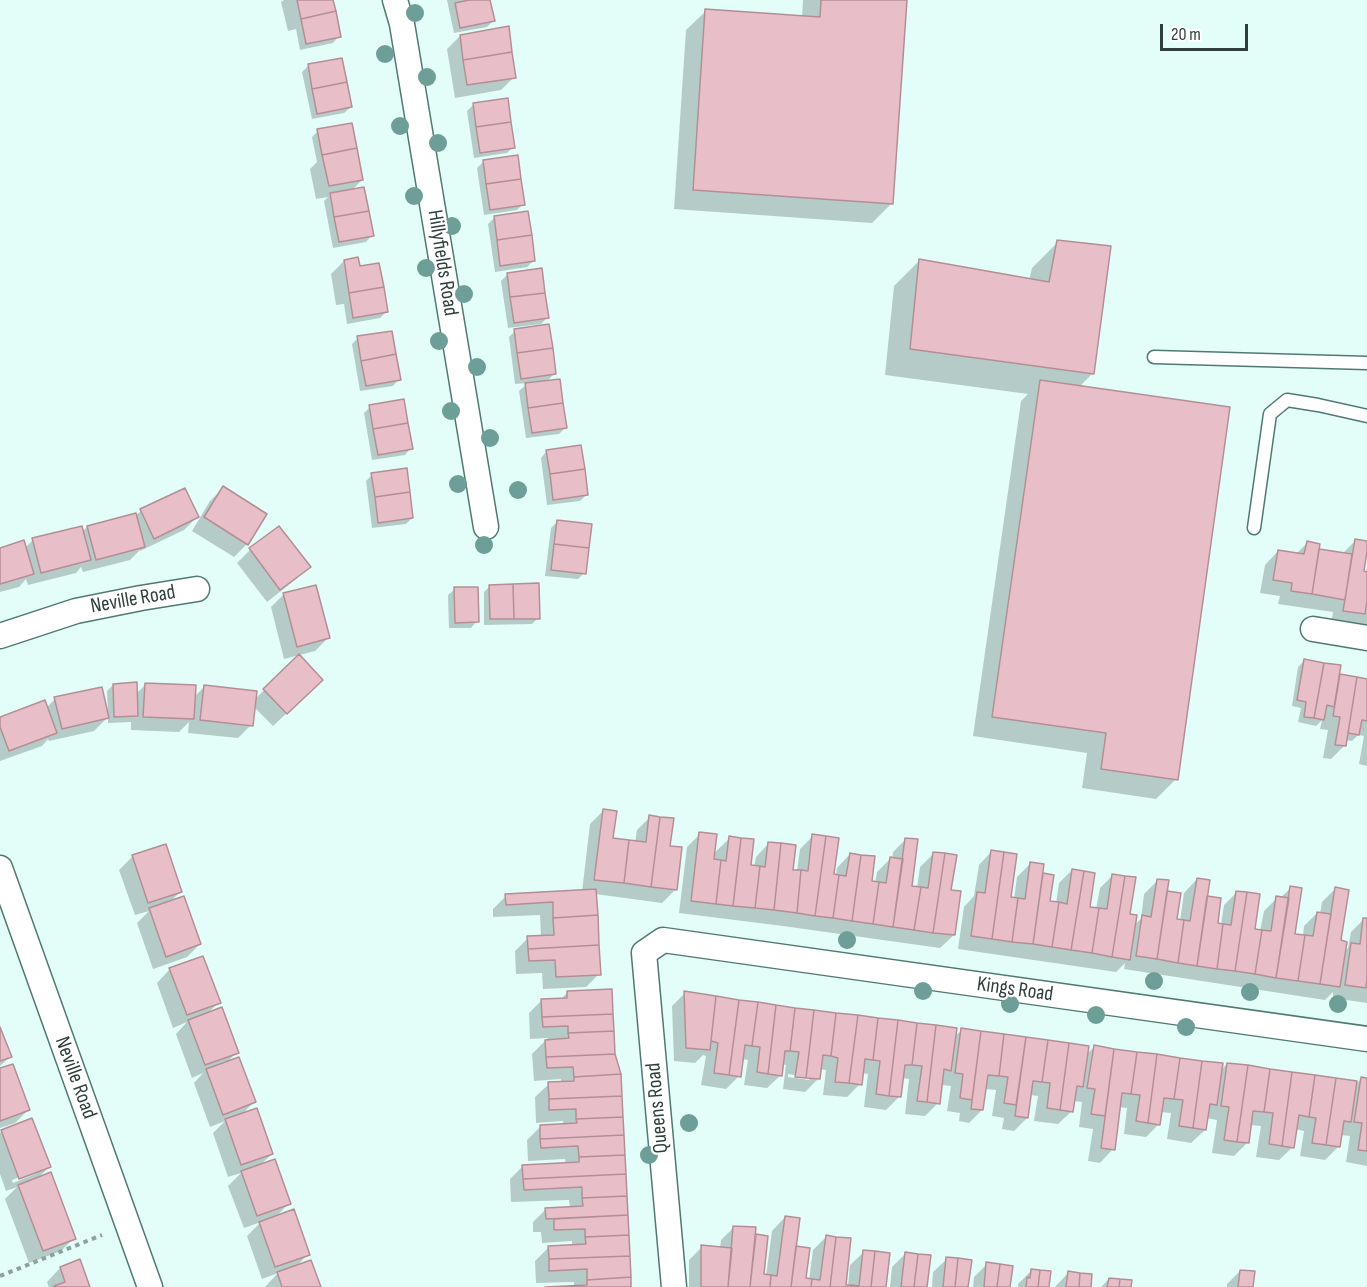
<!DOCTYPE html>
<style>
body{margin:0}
#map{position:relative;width:1367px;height:1287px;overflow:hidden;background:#e3fef9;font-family:"Sofia Sans Condensed",sans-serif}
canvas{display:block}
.scale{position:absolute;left:1160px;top:24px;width:88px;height:27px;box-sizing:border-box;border:3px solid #2e3f3c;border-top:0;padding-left:8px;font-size:18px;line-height:21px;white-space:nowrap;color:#2e3f3c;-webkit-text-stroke:4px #fff;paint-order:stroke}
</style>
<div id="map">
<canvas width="1367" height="1287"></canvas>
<div class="scale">20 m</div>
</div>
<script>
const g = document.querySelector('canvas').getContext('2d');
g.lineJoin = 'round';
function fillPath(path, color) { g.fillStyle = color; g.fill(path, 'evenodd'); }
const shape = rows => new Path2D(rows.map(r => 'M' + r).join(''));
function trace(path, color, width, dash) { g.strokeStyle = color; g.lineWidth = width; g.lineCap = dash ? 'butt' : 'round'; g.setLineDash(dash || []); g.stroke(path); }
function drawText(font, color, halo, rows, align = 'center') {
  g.font = font + ' "Sofia Sans Condensed",sans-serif'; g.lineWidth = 4.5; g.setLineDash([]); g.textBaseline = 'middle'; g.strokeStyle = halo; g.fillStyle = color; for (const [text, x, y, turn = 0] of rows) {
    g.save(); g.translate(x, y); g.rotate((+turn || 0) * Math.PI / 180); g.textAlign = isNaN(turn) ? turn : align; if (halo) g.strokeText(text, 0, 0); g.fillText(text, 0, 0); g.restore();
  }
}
fillPath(shape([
 [284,0,332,0,339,36,333,43,300,50,296,29,288,31,281,2],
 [447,0,489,0,493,21,487,27,454,33],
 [803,0,905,0,892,203,872,223,674,209,686,30,706,11,802,17],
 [460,36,514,77,501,90,455,98,447,49],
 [308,66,351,107,344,113,312,119,302,72],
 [474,104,513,147,507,153,474,158,467,111],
 [318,131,362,180,351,191,372,235,366,242,333,248,324,201,328,197,316,199,310,169,317,162,312,137],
 [484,161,523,204,517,210,484,215,477,168],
 [494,218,534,260,527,267,495,272,488,224],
 [1058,242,1093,373,1079,387,1176,779,1156,799,1082,788,1087,753,973,736,1021,401,1028,394,885,375,894,286,920,260,1029,280,1032,268],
 [344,261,359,268,386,312,380,318,347,324,344,304,336,305,331,274],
 [507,275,547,318,541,324,508,328,501,281],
 [515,331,555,373,546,382,565,428,559,434,526,438,519,391,528,383,515,384,509,337],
 [358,338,399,379,393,386,360,391,352,344],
 [370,407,411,448,405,455,372,460,364,413],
 [547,451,587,494,580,501,547,505,541,458],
 [372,475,412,518,406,524,372,528,366,481],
 [223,488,247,544,234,557,192,531,210,501],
 [185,490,197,517,184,530,140,551,140,550,130,560,83,572,81,567,76,573,28,585,26,579,19,587,0,592,0,549,25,548,33,540,82,532,87,527,135,516,141,511],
 [557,522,584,573,578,579,545,576,551,528],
 [279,528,309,567,295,580,267,602,237,563,250,550],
 [1355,541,1362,573,1366,573,1367,567,1367,627,1331,624,1333,612,1278,604,1280,596,1260,593,1265,565,1278,551,1296,554,1307,543,1318,550,1342,554],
 [490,586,538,618,532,624,484,625,484,592],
 [455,589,477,621,471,628,449,628,448,595],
 [284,594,328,638,315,651,284,659,271,607],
 [299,656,308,693,273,726,253,706,251,725,238,738,188,733,189,722,179,732,131,730,131,722,108,723,108,717,94,731,49,741,48,739,42,746,0,761,0,718,46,708,55,699,108,713,107,691,113,685,136,694,146,684,194,697,205,686,254,700],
 [1304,661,1338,678,1340,675,1367,680,1367,766,1359,764,1364,736,1358,735,1352,741,1345,740,1344,746,1331,759,1323,758,1328,730,1320,729,1322,720,1316,726,1298,722,1301,708,1292,706,1298,667],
 [604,810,611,840,635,843,637,830,650,817,668,847,675,890,662,903,595,894,599,974,586,987,543,989,542,973,516,974,515,951,528,938,541,937,540,915,493,917,493,909,506,896,582,892,590,824],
 [700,834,713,854,730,838,750,866,754,867,756,857,769,843,791,871,797,871,800,849,813,836,832,875,836,876,837,868,850,854,870,882,875,883,877,872,890,859,892,859,893,852,906,839,910,887,917,888,920,867,934,853,950,892,954,935,940,948,783,926,679,913,687,847],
 [992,851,1010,898,1014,899,1017,877,1030,864,1042,874,1052,876,1048,903,1056,904,1059,883,1072,870,1088,908,1096,909,1100,888,1113,875,1129,915,1134,925,1141,919,1144,894,1158,880,1165,892,1175,920,1180,921,1184,893,1197,879,1216,924,1221,925,1224,905,1237,892,1253,930,1260,931,1264,911,1277,898,1280,898,1291,888,1293,935,1303,936,1304,926,1317,913,1320,914,1322,902,1335,889,1340,942,1344,952,1348,948,1351,932,1364,919,1367,920,1367,1003,1333,998,1333,992,1325,1000,1124,969,1125,963,1116,972,958,949,964,907,974,896,979,865],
 [133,856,181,891,169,903,200,944,187,957,153,969,137,923,149,911,135,915,119,870],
 [170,969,219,1002,207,1014,237,1052,226,1063,254,1102,241,1115,272,1154,259,1166,289,1203,275,1218,308,1254,295,1268,319,1287,265,1287,278,1273,262,1279,247,1236,261,1222,244,1228,228,1186,241,1173,228,1177,213,1133,225,1121,210,1127,194,1083,203,1073,192,1078,176,1034,187,1022,173,1028,157,983],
 [568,992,614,1054,620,1075,630,1287,574,1287,574,1282,536,1283,535,1261,548,1248,572,1246,572,1241,542,1243,541,1232,533,1232,533,1222,546,1209,570,1208,569,1200,511,1202,510,1179,523,1166,566,1164,565,1159,528,1161,527,1140,540,1127,563,1126,563,1121,536,1123,535,1097,549,1084,561,1083,561,1079,534,1081,532,1054,548,1038,530,1039,529,1013,542,1000,561,999],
 [685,993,954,1037,962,1030,1088,1047,1086,1055,1094,1047,1221,1065,1220,1071,1227,1064,1357,1083,1361,1079,1367,1080,1367,1166,1346,1162,1350,1136,1340,1135,1339,1146,1325,1160,1300,1156,1304,1131,1295,1129,1293,1147,1279,1160,1256,1157,1261,1126,1250,1125,1247,1143,1234,1156,1212,1153,1217,1120,1206,1118,1205,1130,1191,1143,1167,1139,1171,1113,1161,1112,1159,1124,1146,1137,1124,1134,1127,1108,1119,1107,1113,1149,1100,1163,1088,1161,1093,1129,1079,1127,1082,1102,1073,1101,1072,1111,1058,1124,1034,1121,1038,1096,1030,1095,1027,1118,1014,1131,1002,1129,1004,1118,992,1116,996,1090,985,1089,982,1110,969,1123,959,1121,960,1113,947,1111,951,1086,941,1085,938,1103,925,1116,905,1114,909,1079,902,1078,899,1097,886,1110,864,1107,868,1074,861,1073,860,1084,847,1097,823,1095,826,1070,819,1069,818,1079,805,1092,783,1089,786,1065,782,1064,781,1075,767,1088,744,1085,748,1060,742,1059,739,1076,726,1089,701,1085,706,1056,703,1055,695,1063,674,1061,672,1006],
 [788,1074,809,1077,809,1080,788,1077],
 [0,1031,10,1057,0,1066],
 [0,1070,28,1110,15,1123,0,1128],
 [2,1131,49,1167,37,1179,74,1238,61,1251,29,1263,5,1199,17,1187,6,1191,0,1174,0,1133],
 [35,1171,35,1174,13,1183,12,1180],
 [785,1217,804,1279,809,1280,813,1250,826,1237,844,1286,848,1286,850,1265,864,1252,884,1287,689,1287,689,1260,702,1247,720,1249,721,1240,734,1227,754,1236,766,1237,762,1275,766,1276,772,1231],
 [905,1254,926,1287,890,1287,892,1267],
 [947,1259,967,1287,932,1287,933,1272],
 [80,1261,89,1287,49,1287,47,1282,60,1268],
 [987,1264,1009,1287,973,1287,974,1277],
 [1032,1270,1048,1287,1018,1287,1018,1284],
 [1240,1271,1252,1287,1227,1287,1227,1284],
 [1068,1273,1089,1287,1055,1287],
 [1109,1279,1130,1287,1101,1287]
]), '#0003');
const building = shape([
 [297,0,333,0,336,11,301,19,297,0],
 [469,0,490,0,495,21,460,28,455,3,469,0],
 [821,0,907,0,893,204,693,190,705,9,820,17,821,0],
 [336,11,341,37,306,44,301,19,336,11],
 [509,26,512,52,463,60,460,35,509,26],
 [512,52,516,78,467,85,463,60,512,52],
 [342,58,347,82,312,89,308,64,342,58],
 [347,82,352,107,317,114,312,89,347,82],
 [508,98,511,122,476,127,473,103,508,98],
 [511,122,515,148,480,153,476,127,511,122],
 [352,123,357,148,322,155,317,129,352,123],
 [357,148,363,180,329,186,322,155,357,148],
 [518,155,521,179,486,184,483,160,518,155],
 [521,179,525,205,490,210,486,184,521,179],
 [364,187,369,211,334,217,330,193,364,187],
 [369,211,374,236,339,242,334,217,369,211],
 [528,211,532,235,497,240,494,216,528,211],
 [532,235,535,261,500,266,497,240,532,235],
 [1057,240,1111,246,1094,374,910,349,919,259,1049,282,1057,240],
 [358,257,360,266,379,263,384,287,349,293,344,260,358,257],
 [542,268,545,293,510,297,507,273,542,268],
 [384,287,388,312,353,318,349,293,384,287],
 [545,293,549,318,514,323,510,297,545,293],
 [549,324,553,348,517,353,514,329,549,324],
 [392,331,396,354,361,361,357,336,392,331],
 [553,348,556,374,521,379,517,353,553,348],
 [396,354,401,380,366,386,361,361,396,354],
 [560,379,563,403,528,408,525,383,560,379],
 [1040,380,1230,407,1178,780,1101,769,1106,733,992,717,1040,380],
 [404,399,408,423,373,429,369,405,404,399],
 [563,403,567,428,532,433,528,408,563,403],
 [408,423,413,449,378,455,373,429,408,423],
 [581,445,585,469,550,474,546,450,581,445],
 [407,468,410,492,375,497,371,473,407,468],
 [585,469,588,495,553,500,550,474,585,469],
 [223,486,267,514,248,545,204,517,223,486],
 [185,488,199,517,154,539,140,509,185,488],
 [410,492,413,518,378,523,375,497,410,492],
 [136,513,145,547,96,560,87,526,136,513],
 [557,520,592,524,589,548,554,544,557,520],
 [82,526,91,560,41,573,32,538,82,526],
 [279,526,311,567,280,590,249,548,279,526],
 [1355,539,1367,541,1367,551,1364,571,1367,572,1367,601,1365,614,1343,611,1355,539],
 [24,540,34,574,0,584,0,548,24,540],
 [1307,541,1320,544,1312,594,1291,591,1292,583,1273,580,1278,550,1304,554,1307,541],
 [554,544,589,548,586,574,551,570,554,544],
 [1319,549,1352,554,1345,600,1312,594,1319,549],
 [539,583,540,619,514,619,513,584,539,583],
 [513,584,514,619,490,619,489,585,513,584],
 [316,585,330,638,297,647,283,593,316,585],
 [454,587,478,587,479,622,455,623,454,587],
 [299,654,323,680,287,714,263,689,299,654],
 [1304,659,1324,663,1314,718,1304,717,1306,702,1297,700,1304,659],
 [1324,663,1341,665,1334,707,1327,705,1324,720,1314,718,1324,663],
 [1340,674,1357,677,1346,746,1335,745,1340,717,1333,716,1340,674],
 [1357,677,1367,679,1367,721,1362,720,1359,735,1348,733,1357,677],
 [137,682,138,716,114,717,113,684,137,682],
 [145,683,196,685,194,719,143,717,145,683],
 [204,685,257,691,253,726,200,720,204,685],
 [102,687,109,718,62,729,54,697,102,687],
 [45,700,57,733,9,751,0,727,0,717,45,700],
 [603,809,617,811,613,838,629,840,624,883,594,880,603,809],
 [649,815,660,817,651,887,624,883,629,840,646,842,649,815],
 [660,817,674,818,670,846,682,847,677,890,651,887,660,817],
 [699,832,717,834,714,859,721,860,716,904,691,901,699,832],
 [812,834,826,836,815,916,797,913,801,870,808,871,812,834],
 [729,836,741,838,733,906,716,904,721,860,726,861,729,836],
 [826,836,839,838,834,874,839,875,833,918,815,916,826,836],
 [741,838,754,839,751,865,760,866,755,908,733,906,741,838],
 [905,838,918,839,912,886,921,887,914,930,893,927,905,838],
 [768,842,781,843,774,910,755,908,760,866,765,867,768,842],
 [781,843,796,845,793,870,801,870,797,913,774,910,781,843],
 [166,844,182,892,148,903,132,855,166,844],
 [991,850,1004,852,992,939,971,936,977,892,985,893,991,850],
 [933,852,945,853,933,933,914,930,921,887,928,888,933,852],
 [1004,852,1017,854,1011,897,1018,898,1012,942,992,939,1004,852],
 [850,853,861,855,852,921,833,918,839,875,846,876,850,853],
 [945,853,957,855,951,890,961,891,955,935,933,933,945,853],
 [861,855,875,856,872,881,879,882,873,924,852,921,861,855],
 [890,857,903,859,893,927,873,924,879,882,886,883,890,857],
 [1030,862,1044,864,1033,944,1012,942,1018,898,1025,899,1030,862],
 [1072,869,1084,871,1071,950,1052,947,1059,902,1067,904,1072,869],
 [1084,871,1095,873,1090,907,1099,908,1092,953,1071,950,1084,871],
 [1043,873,1054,875,1050,901,1059,902,1052,947,1033,944,1043,873],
 [1112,874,1125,876,1112,957,1092,953,1099,908,1107,909,1112,874],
 [1125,876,1136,877,1130,914,1137,915,1130,960,1112,957,1125,876],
 [1197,878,1210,880,1197,966,1178,963,1184,920,1190,921,1197,878],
 [1157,879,1169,880,1157,959,1136,956,1142,915,1151,917,1157,879],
 [1290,886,1302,888,1295,934,1305,935,1298,981,1276,978,1290,886],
 [1335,887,1349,890,1341,940,1347,942,1340,987,1320,984,1335,887],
 [596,889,598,915,553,918,553,902,506,905,505,894,596,889],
 [1167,891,1181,893,1177,919,1184,920,1178,963,1157,959,1167,891],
 [1236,891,1247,892,1235,971,1217,969,1223,924,1231,925,1236,891],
 [1247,892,1260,894,1255,929,1262,930,1255,974,1235,971,1247,892],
 [184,896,201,944,166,957,149,908,184,896],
 [1207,896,1221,898,1218,923,1223,924,1217,969,1197,966,1207,896],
 [1276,896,1289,898,1276,978,1255,974,1262,930,1271,931,1276,896],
 [1317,912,1331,914,1320,984,1298,981,1305,935,1313,936,1317,912],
 [598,915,599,945,528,949,527,936,554,935,553,918,598,915],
 [1363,918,1367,918,1367,978,1366,988,1345,985,1351,943,1360,944,1363,918],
 [599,945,601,975,556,977,555,960,529,961,528,949,599,945],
 [203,956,221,1003,187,1015,169,968,203,956],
 [612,989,613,1014,542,1017,541,999,567,998,567,991,612,989],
 [684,991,716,996,710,1050,686,1048,684,991],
 [716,996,739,1000,729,1075,714,1073,718,1043,711,1041,716,996],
 [739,1000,758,1002,752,1046,745,1045,741,1077,729,1075,739,1000],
 [758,1002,776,1005,768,1074,757,1072,760,1047,752,1046,758,1002],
 [776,1005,795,1008,790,1051,785,1051,782,1076,768,1074,776,1005],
 [222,1007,239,1053,205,1065,188,1020,222,1007],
 [795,1008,814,1010,806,1078,795,1077,799,1052,790,1051,795,1008],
 [814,1010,836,1013,831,1056,823,1055,820,1079,806,1078,814,1010],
 [836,1013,858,1015,849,1083,835,1082,838,1058,831,1056,836,1013],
 [613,1014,614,1031,568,1033,568,1026,543,1027,542,1017,613,1014],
 [858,1015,878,1018,873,1060,865,1059,862,1085,849,1083,858,1015],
 [878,1018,898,1020,889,1096,876,1094,880,1061,873,1060,878,1018],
 [898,1020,917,1023,912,1065,905,1065,901,1097,889,1096,898,1020],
 [917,1023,936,1025,927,1102,917,1101,922,1066,912,1065,917,1023],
 [936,1025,957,1028,951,1071,944,1069,940,1104,927,1102,936,1025],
 [0,1027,12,1057,0,1061,0,1027],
 [961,1028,981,1031,972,1100,960,1098,963,1074,955,1073,961,1028],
 [614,1031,615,1054,546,1057,545,1040,569,1038,568,1033,614,1031],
 [981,1031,1004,1034,999,1076,988,1075,983,1110,971,1109,981,1031],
 [1004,1034,1026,1037,1016,1105,1004,1103,1008,1077,999,1076,1004,1034],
 [1026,1037,1048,1040,1042,1082,1033,1081,1028,1118,1015,1116,1026,1037],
 [1048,1040,1069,1043,1060,1110,1047,1108,1050,1083,1042,1082,1048,1040],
 [1069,1043,1089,1046,1083,1087,1077,1086,1073,1112,1060,1110,1069,1043],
 [1094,1045,1114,1049,1105,1116,1091,1114,1095,1089,1087,1088,1094,1045],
 [1114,1049,1137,1052,1131,1094,1122,1093,1115,1150,1101,1148,1114,1049],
 [1137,1052,1157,1054,1148,1123,1136,1121,1140,1095,1131,1094,1137,1052],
 [615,1054,621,1074,574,1077,573,1067,547,1068,546,1057,615,1054],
 [1157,1054,1180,1058,1174,1099,1164,1098,1160,1125,1148,1123,1157,1054],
 [239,1057,256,1102,223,1115,206,1069,239,1057],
 [1180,1058,1202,1061,1193,1128,1179,1126,1183,1100,1174,1099,1180,1058],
 [1202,1061,1223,1063,1217,1105,1210,1104,1206,1130,1193,1128,1202,1061],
 [1227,1063,1248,1065,1237,1142,1224,1140,1229,1107,1221,1106,1227,1063],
 [13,1064,30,1110,0,1121,0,1068,13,1064],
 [1248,1065,1270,1069,1264,1112,1253,1111,1249,1143,1237,1142,1248,1065],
 [1270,1069,1292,1072,1282,1146,1269,1144,1273,1113,1264,1112,1270,1069],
 [1292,1072,1315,1075,1309,1117,1299,1115,1294,1148,1282,1146,1292,1072],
 [621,1074,622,1096,549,1099,548,1082,574,1081,574,1077,621,1074],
 [1315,1075,1336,1078,1326,1145,1312,1143,1316,1118,1309,1117,1315,1075],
 [1361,1077,1367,1078,1367,1151,1358,1150,1362,1123,1354,1122,1361,1077],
 [1336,1078,1357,1081,1351,1122,1344,1121,1340,1147,1326,1145,1336,1078],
 [622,1096,623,1117,576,1119,576,1109,549,1110,549,1099,622,1096],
 [257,1108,273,1154,241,1165,225,1119,257,1108],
 [623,1117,624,1135,540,1139,540,1125,577,1123,576,1119,623,1117],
 [32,1118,51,1167,19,1179,1,1130,32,1118],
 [624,1135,625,1155,579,1157,578,1146,541,1148,540,1139,624,1135],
 [625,1155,626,1174,523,1179,522,1165,579,1162,579,1157,625,1155],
 [275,1159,291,1204,257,1216,241,1171,275,1159],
 [51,1172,76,1239,43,1251,18,1185,51,1172],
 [626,1174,627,1196,582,1198,582,1187,524,1190,523,1179,626,1174],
 [627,1196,628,1215,546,1219,545,1208,583,1206,582,1198,627,1196],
 [294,1209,310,1255,275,1267,259,1222,294,1209],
 [628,1215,629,1235,585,1237,585,1229,554,1230,554,1219,628,1215],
 [785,1216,800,1218,791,1287,770,1287,771,1275,777,1276,785,1216],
 [733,1226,756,1227,750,1287,728,1287,733,1226],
 [756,1234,768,1236,764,1274,771,1275,770,1287,750,1287,756,1234],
 [629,1235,630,1256,549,1259,548,1246,586,1244,585,1237,629,1235],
 [826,1235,836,1237,830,1287,811,1287,812,1279,820,1280,826,1235],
 [836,1237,851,1238,846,1285,851,1285,851,1287,830,1287,836,1237],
 [701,1245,732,1248,728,1287,701,1287,701,1245],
 [796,1246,810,1248,806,1278,812,1279,811,1287,791,1287,796,1246],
 [863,1250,875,1251,871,1287,851,1287,851,1285,859,1286,863,1250],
 [875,1251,890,1253,886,1287,871,1287,875,1251],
 [905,1252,918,1254,914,1287,901,1287,905,1252],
 [918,1254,931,1255,927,1287,914,1287,918,1254],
 [630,1256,631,1277,587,1280,587,1269,549,1271,549,1259,630,1256],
 [946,1257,958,1258,955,1287,943,1287,946,1257],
 [958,1258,972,1260,968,1287,955,1287,958,1258],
 [80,1259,90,1287,54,1287,54,1286,65,1282,60,1267,80,1259],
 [311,1260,321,1287,282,1287,277,1272,311,1260],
 [986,1262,1000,1264,997,1287,984,1287,986,1262],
 [1000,1264,1013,1266,1010,1287,997,1287,1000,1264],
 [1031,1269,1040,1270,1038,1287,1026,1287,1027,1277,1030,1278,1031,1269],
 [1040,1270,1051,1271,1049,1287,1038,1287,1040,1270],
 [1240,1270,1255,1271,1253,1287,1238,1287,1240,1270],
 [1068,1271,1080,1273,1079,1287,1066,1287,1068,1271],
 [1080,1273,1092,1274,1091,1287,1079,1287,1080,1273],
 [631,1277,631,1287,545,1287,587,1285,587,1280,631,1277],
 [1109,1278,1120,1279,1119,1287,1107,1287,1109,1278],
 [1120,1279,1132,1280,1131,1287,1119,1287,1120,1279]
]);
fillPath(building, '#e8bfc8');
trace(building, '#b48e96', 1.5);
const service = shape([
 [1154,357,1367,363],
 [1254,528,1270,414,1287,400,1318,405,1367,416]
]);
const minor = shape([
 [395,0,402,24,486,527],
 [1313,629,1367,638],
 [0,636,76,611,141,598,197,589],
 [0,868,150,1287],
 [674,1287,644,953,663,940,1367,1039]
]);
trace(service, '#507972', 15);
trace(minor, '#507972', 27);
trace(shape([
 [0,1276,102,1235]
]), '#8ca29e', 4, [4.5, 4.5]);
trace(service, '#fff', 12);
trace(minor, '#fff', 24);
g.fillStyle = '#6d9e98';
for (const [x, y] of [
 [415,13],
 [385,54],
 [427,77],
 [400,126],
 [438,143],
 [414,196],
 [452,226],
 [426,268],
 [464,294],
 [439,341],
 [477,367],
 [451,411],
 [490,438],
 [458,484],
 [518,490],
 [484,545],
 [847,940],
 [1154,981],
 [923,991],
 [1250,992],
 [1010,1004],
 [1338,1004],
 [1096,1015],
 [1186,1027],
 [689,1123],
 [649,1155]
]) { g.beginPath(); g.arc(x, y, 9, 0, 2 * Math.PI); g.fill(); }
drawText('21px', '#2e3f3c', '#fff', [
 ["Hillyfields Road",442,263,81],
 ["Neville Road",133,600,-10],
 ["Kings Road",1015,990,8],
 ["Neville Road",75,1078,70],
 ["Queens Road",658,1108,-95]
]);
</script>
